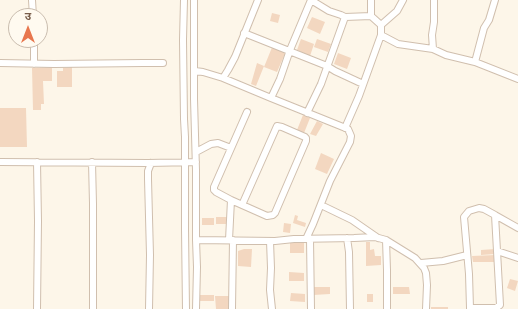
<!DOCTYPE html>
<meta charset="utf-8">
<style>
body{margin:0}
#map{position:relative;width:518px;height:309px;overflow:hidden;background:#fdf6e9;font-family:"Varela Round","Noto Sans Devanagari",sans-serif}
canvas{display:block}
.north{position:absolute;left:8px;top:8px;width:40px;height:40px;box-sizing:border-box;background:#fffaf0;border:1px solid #c9bcae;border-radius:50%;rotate:0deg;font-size:11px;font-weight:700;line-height:16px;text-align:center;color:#795e4b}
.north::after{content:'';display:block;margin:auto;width:14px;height:18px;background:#e8764d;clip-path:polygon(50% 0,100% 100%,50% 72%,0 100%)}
</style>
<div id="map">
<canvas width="518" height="309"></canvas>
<div class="north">उ</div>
</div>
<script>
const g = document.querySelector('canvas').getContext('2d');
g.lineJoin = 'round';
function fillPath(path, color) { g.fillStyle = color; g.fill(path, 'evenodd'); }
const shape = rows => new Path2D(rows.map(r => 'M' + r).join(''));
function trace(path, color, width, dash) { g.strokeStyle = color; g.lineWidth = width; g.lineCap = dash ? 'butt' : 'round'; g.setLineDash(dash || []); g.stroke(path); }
fillPath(shape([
 [272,13,280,15,278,23,270,21],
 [312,17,325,22,320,34,307,28],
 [301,39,314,44,310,56,297,50],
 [317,39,331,44,328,52,314,47],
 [273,45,286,51,277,72,264,67],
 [338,53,351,58,347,69,334,64],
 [257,63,264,66,256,86,251,84],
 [52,67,52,81,43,81,44,104,41,104,41,110,33,110,32,68],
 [72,67,72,87,57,87,57,71,63,71,63,68],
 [0,108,26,108,27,147,0,147],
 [303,115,310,118,304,133,297,130],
 [317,121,323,124,316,136,310,134],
 [321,153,334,159,327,174,315,169],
 [295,215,298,216,297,220,306,223,305,227,293,223],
 [216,217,228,217,228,224,216,224],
 [202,218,214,218,214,225,202,225],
 [284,223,291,224,290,233,283,232],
 [366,242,370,242,370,250,374,249,375,256,381,256,381,265,366,266],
 [290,243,304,243,304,253,290,253],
 [244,249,252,249,251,267,238,266,238,251],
 [495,249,495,254,481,255,481,250],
 [495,255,495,262,473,262,472,256],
 [289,272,304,273,304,281,289,281],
 [510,279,518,281,515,291,507,288],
 [313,287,330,287,330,294,313,295],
 [393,287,409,287,410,294,393,294],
 [291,293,305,294,305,302,290,301],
 [367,294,373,294,373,302,367,302],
 [200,295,214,295,214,301,200,301],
 [215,296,229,296,229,309,216,309],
 [431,307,448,307,448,309,431,309]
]), '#f3d7c0');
const minor = shape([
 [32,0,33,16],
 [184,0,183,40,184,119,185,137,185,229,186,309],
 [194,0,194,99,196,170,196,240,197,267,196,309],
 [311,0,329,11,341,15,345,17,371,16,381,25],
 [495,0,489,20,484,28,475,62,518,79],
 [371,16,371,0],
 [244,33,327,66,335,71,363,84],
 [381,35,398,44,433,49,446,55,475,62],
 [34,40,34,64],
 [433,49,432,35,434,22,434,0],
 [0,63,54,64,143,63,163,63],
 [195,71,203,72,223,78,271,98,348,129,351,136,350,142,330,181,313,224,306,239],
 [223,78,228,70,235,57,258,0],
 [271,98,280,79,290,50,311,0],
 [307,113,321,84,345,17],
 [345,128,359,96,381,35,381,25,397,11,403,0],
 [196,152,211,144,218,143,231,148],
 [0,162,148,163,196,162],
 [37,162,38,221,37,309],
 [92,162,93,204,93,309],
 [231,200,267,216,273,215,275,213,306,141,306,138,305,137,282,127,277,126,242,205],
 [321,205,352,220,378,238],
 [495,215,518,228],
 [347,238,349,252,350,309],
 [310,239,311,309],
 [196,240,275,241,294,239,354,238,375,237,386,240,415,258,424,268,426,273,427,285,426,309],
 [229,240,231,200,216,192,214,190,214,187,247,112],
 [386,240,387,270,387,309],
 [270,241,271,268,270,290,272,309],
 [497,251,518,258],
 [421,263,443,261,467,255],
 [470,308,496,308,500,305,495,215,484,209,479,208,469,211,464,217,469,274,470,308,470,309],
 [149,309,150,255,148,179,148,171,151,163],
 [232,309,233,240]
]);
trace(minor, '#d0bfae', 8);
trace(minor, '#fff', 6);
</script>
